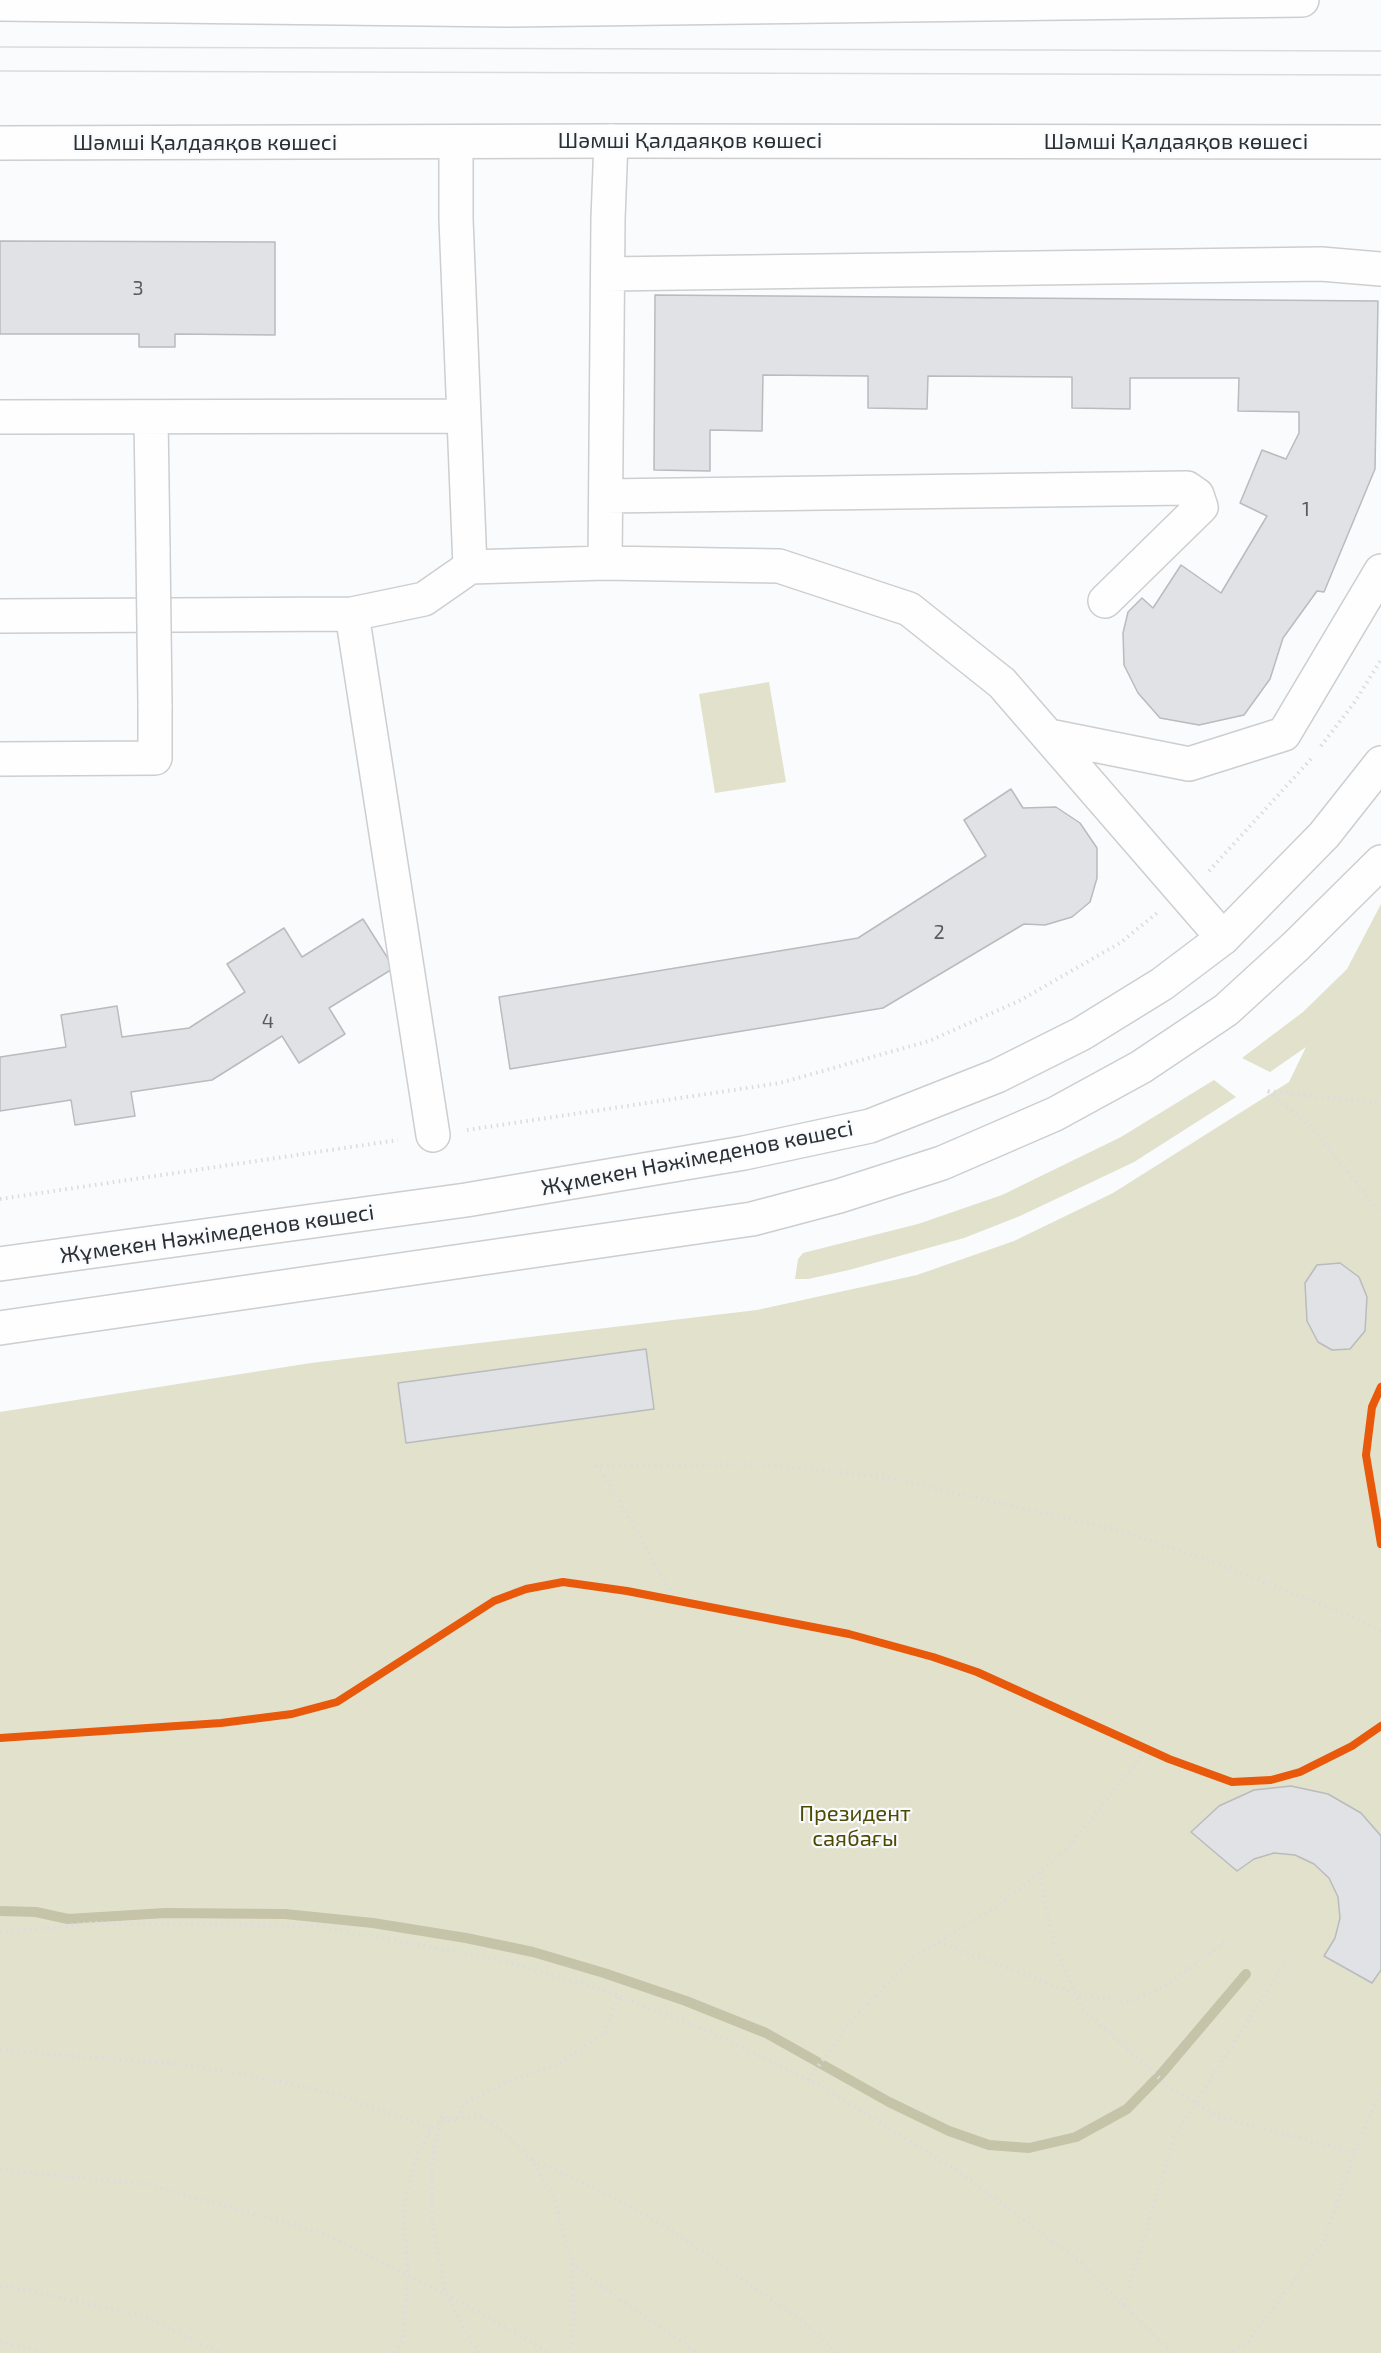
<!DOCTYPE html>
<meta charset="utf-8">
<style>
body{margin:0}
canvas{display:block;background:#f9fbfd}
</style>
<canvas width="1381" height="2353"></canvas>
<script>
const g = document.querySelector('canvas').getContext('2d');
g.lineJoin = 'round';
function fillPath(path, color) { g.fillStyle = color; g.fill(path, 'evenodd'); }
const shape = rows => new Path2D(rows.map(r => 'M' + r).join(''));
function trace(path, color, width, dash) { g.strokeStyle = color; g.lineWidth = width; g.lineCap = dash ? 'butt' : 'round'; g.setLineDash(dash || []); g.stroke(path); }
function drawText(font, color, halo, rows, align = 'center') {
  g.font = font + ' "Exo 2",sans-serif'; g.lineWidth = 4.5; g.setLineDash([]); g.textBaseline = 'middle'; g.strokeStyle = halo; g.fillStyle = color; for (const [text, x, y, turn = 0] of rows) {
    g.save(); g.translate(x, y); g.rotate((+turn || 0) * Math.PI / 180); g.textAlign = isNaN(turn) ? turn : align; if (halo) g.strokeText(text, 0, 0); g.fillText(text, 0, 0); g.restore();
  }
}
fillPath(shape([
 [769,682,786,782,715,793,699,694],
 [1381,904,1381,2353,0,2353,0,1412,311,1363,757,1310,917,1275,1014,1241,1113,1193,1289,1082,1306,1047,1270,1072,1242,1058,1303,1012,1347,969],
 [1214,1080,1236,1097,1134,1162,1073,1191,1020,1216,964,1238,849,1270,808,1279,795,1279,798,1259,803,1253,918,1224,1002,1195,1121,1137]
]), '#e2e1cc');
trace(shape([
 [0,1911,36,1912,68,1919,165,1913,285,1914,373,1923,466,1938,533,1952,604,1973,686,2001,766,2033,889,2102,949,2131,989,2145,1029,2148,1076,2137,1127,2109,1162,2073,1246,1974]
]), '#c5c4a8', 10);
const building = shape([
 [0,241,275,242,275,335,175,334,175,347,139,347,139,334,0,334,0,241],
 [655,295,1378,301,1375,469,1324,592,1317,591,1283,638,1270,679,1244,715,1199,725,1160,718,1138,693,1124,665,1123,633,1128,612,1142,598,1153,608,1181,565,1221,593,1267,516,1240,503,1262,450,1286,459,1299,433,1299,412,1238,411,1239,378,1130,378,1130,409,1072,408,1072,377,928,376,927,409,868,408,868,376,763,375,762,431,710,430,710,471,654,470,655,295],
 [1011,789,1023,808,1056,807,1080,823,1097,848,1097,878,1090,902,1072,917,1045,925,1024,924,883,1008,510,1069,499,997,858,938,986,856,964,820,1011,789],
 [363,919,394,968,329,1008,345,1034,299,1063,282,1036,212,1080,131,1092,135,1116,75,1125,71,1100,0,1111,0,1057,66,1047,61,1015,117,1006,122,1037,189,1028,245,992,227,964,284,928,302,957,363,919],
 [1340,1263,1359,1277,1367,1297,1365,1331,1350,1349,1332,1350,1318,1342,1307,1321,1305,1283,1317,1265,1340,1263],
 [646,1349,654,1409,406,1443,398,1383,646,1349],
 [1291,1786,1328,1794,1361,1813,1381,1836,1381,1970,1372,1983,1324,1956,1335,1938,1340,1918,1338,1897,1329,1878,1314,1864,1295,1855,1274,1853,1254,1859,1237,1871,1191,1832,1219,1806,1254,1790,1291,1786]
]);
fillPath(building, '#e0e2e5');
trace(building, '#b9bbbd', 1.5);
const minor = shape([
 [456,142,456,219,470,567,605,563,608,219,611,141],
 [608,274,1321,264,1381,269],
 [0,417,464,416],
 [151,417,153,551],
 [606,496,1187,488,1197,495,1201,507,1105,601],
 [605,563,779,566,909,609,1002,683,1223,938],
 [352,614,433,1135],
 [0,616,352,614,424,599,470,567],
 [1049,736,1189,764,1284,734,1381,571],
 [0,759,155,758,155,705]
]);
const major = shape([
 [0,4,509,10,1302,0],
 [0,143,611,141,1381,142],
 [0,1264,466,1200,744,1153,870,1126,997,1076,1081,1034,1162,984,1223,938,1324,835,1381,763],
 [0,1328,752,1219,839,1196,942,1163,1055,1114,1141,1067,1226,1010,1296,946,1381,862]
]);
trace(minor, '#ccced0', 36);
trace(major, '#ccced0', 36);
trace(shape([
 [1321,746,1354,703,1381,660],
 [1209,871,1311,759],
 [1268,1091,1313,1129,1381,1213],
 [1268,1091,1381,1103],
 [467,1130,780,1083,929,1041,1019,1001,1120,943,1157,913],
 [0,1199,398,1140],
 [676,1601,606,1478,596,1466,761,1464,886,1477,1121,1531,1211,1561,1355,1618,1381,1631],
 [1040,1872,1053,1942,1082,2008,1170,2088,1220,2117,1354,2153],
 [0,1933,93,1923,317,1926,500,1960,603,1990,708,2031,818,2084,956,2170,1081,2262,1172,2353],
 [939,1942,1076,1994,1129,2002,1168,1985,1225,1942],
 [0,2050,176,2064,249,2075,338,2095,431,2128],
 [808,2080,852,2020,912,1958,1001,1904,1066,1850,1147,1749],
 [533,2160,612,2196,674,2232,808,2325,837,2353],
 [0,2170,147,2184,322,2233,446,2294,550,2353],
 [572,2263,604,2288,698,2353],
 [0,2285,144,2316,220,2353],
 [1124,2305,1174,2137,1286,1961],
 [0,2341,45,2353],
 [395,2353,403,2340,408,2275,403,2209,416,2158,431,2128,443,2121,457,2121,466,2102,505,2083,558,2064,605,2033,619,1996],
 [479,2353,465,2331,446,2294,432,2221,432,2162,442,2112,447,2119,481,2117,501,2130,532,2160,553,2196,572,2263,574,2319,572,2341,567,2353],
 [1227,2353,1247,2343,1324,2241,1354,2153,1381,2089]
]), '#dbdcdc', 4, [1.5, 4.5]);
trace(minor, '#fefeff', 33);
trace(major, '#fefeff', 33);
trace(shape([
 [0,47,1381,51],
 [0,71,1381,75]
]), '#dbdcdc', 1.5);
const minorBridge = shape([
 [153,551,155,705]
]);
trace(minorBridge, '#ccced0', 36, []);
trace(minorBridge, '#fefeff', 33);
trace(shape([
 [1381,1387,1372,1407,1366,1455,1381,1544],
 [0,1738,221,1723,292,1714,337,1702,494,1601,526,1589,563,1582,627,1591,849,1634,933,1657,977,1672,1169,1759,1232,1782,1271,1780,1300,1772,1352,1746,1381,1726]
]), '#e8590c', 8);
drawText('20px', '#595b5e', null, [
 ["3",138,288],
 ["1",1306,509],
 ["2",939,932],
 ["4",268,1021]
]);
drawText('22px', '#2c2e31', '#f8fbfe', [
 ["Шәмші Қалдаяқов көшесі",690,141],
 ["Шәмші Қалдаяқов көшесі",1176,142],
 ["Шәмші Қалдаяқов көшесі",205,143],
 ["Жұмекен Нәжімеденов көшесі",697,1158,-11],
 ["Жұмекен Нәжімеденов көшесі",217,1234,-8]
]);
drawText('22px', '#504a00', '#f8fbfe', [
 ["Президент",855,1814],
 ["саябағы",855,1839]
]);
</script>
